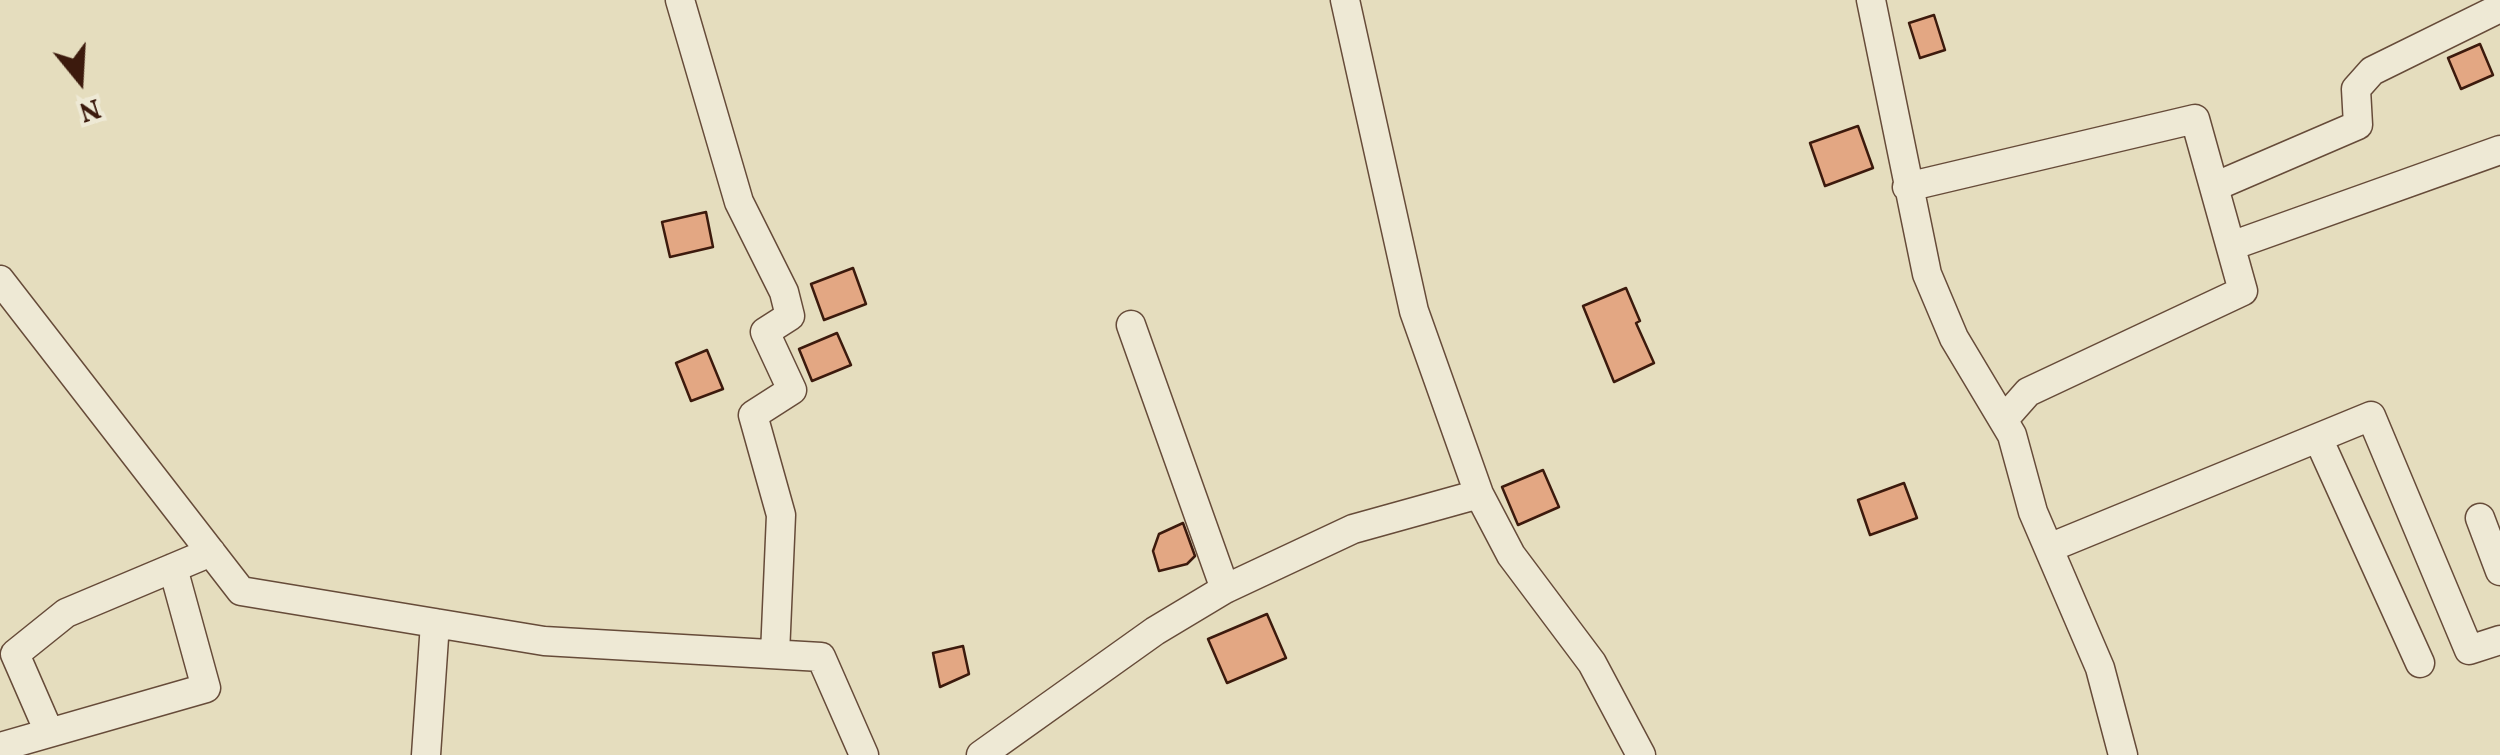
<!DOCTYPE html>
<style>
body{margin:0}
#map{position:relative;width:2500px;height:755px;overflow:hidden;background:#e5ddbe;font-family:Vollkorn,serif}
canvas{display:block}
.north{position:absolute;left:30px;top:30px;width:100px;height:100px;-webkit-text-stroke:8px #eee9d5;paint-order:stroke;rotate:162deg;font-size:28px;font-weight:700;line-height:40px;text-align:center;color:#3c1a0d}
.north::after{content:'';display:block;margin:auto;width:35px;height:45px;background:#3c1a0d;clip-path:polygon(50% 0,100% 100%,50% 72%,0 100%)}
</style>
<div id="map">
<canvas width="2500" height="755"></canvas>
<div class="north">N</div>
</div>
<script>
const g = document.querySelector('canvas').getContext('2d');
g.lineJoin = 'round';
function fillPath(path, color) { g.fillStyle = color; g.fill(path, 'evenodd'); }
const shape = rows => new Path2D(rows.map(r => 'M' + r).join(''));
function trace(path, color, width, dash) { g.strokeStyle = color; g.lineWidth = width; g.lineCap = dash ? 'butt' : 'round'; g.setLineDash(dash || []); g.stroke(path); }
const building = shape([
 [1934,15,1945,50,1920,58,1909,23,1934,15],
 [2480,44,2493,75,2461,89,2448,58,2480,44],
 [1858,126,1873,168,1825,186,1810,143,1858,126],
 [706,212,713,247,670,257,662,222,706,212],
 [853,268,866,304,824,320,811,284,853,268],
 [1626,288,1640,321,1636,323,1654,363,1614,382,1583,306,1626,288],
 [837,333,851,365,812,381,799,349,837,333],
 [707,350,723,389,691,401,676,363,707,350],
 [1543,470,1559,507,1518,525,1502,487,1543,470],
 [1904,483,1917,518,1870,535,1858,500,1904,483],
 [1183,523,1195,556,1187,564,1159,571,1153,551,1159,534,1183,523],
 [1267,614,1286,658,1227,683,1208,639,1267,614],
 [963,646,969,674,940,687,933,653,963,646]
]);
fillPath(building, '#e3a783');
trace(building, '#3c1a0d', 2.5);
const minor = shape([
 [680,0,739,202,784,292,790,316,765,332,792,390,753,415,781,515,775,654],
 [1345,0,1414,311,1479,494,1511,555,1592,663,1641,755],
 [1871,0,1927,274,1954,338,2012,435,2033,512,2100,668,2123,755],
 [1907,187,2195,119,2243,291,2028,392,2005,418],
 [2214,187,2358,125,2356,89,2372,71,2500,8],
 [2231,246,2500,150],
 [0,280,241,591,544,641,821,657,864,755],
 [1131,325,1225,589],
 [2318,438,2420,663],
 [2480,518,2500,571],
 [2049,548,2371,416,2469,650,2500,640],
 [49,732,15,654,66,613,211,552],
 [0,747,206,688,173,568],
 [426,755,435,623],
 [981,755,1155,631,1225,589,1353,529,1479,494]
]);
trace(minor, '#664b39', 31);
trace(minor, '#eee9d5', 28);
</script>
